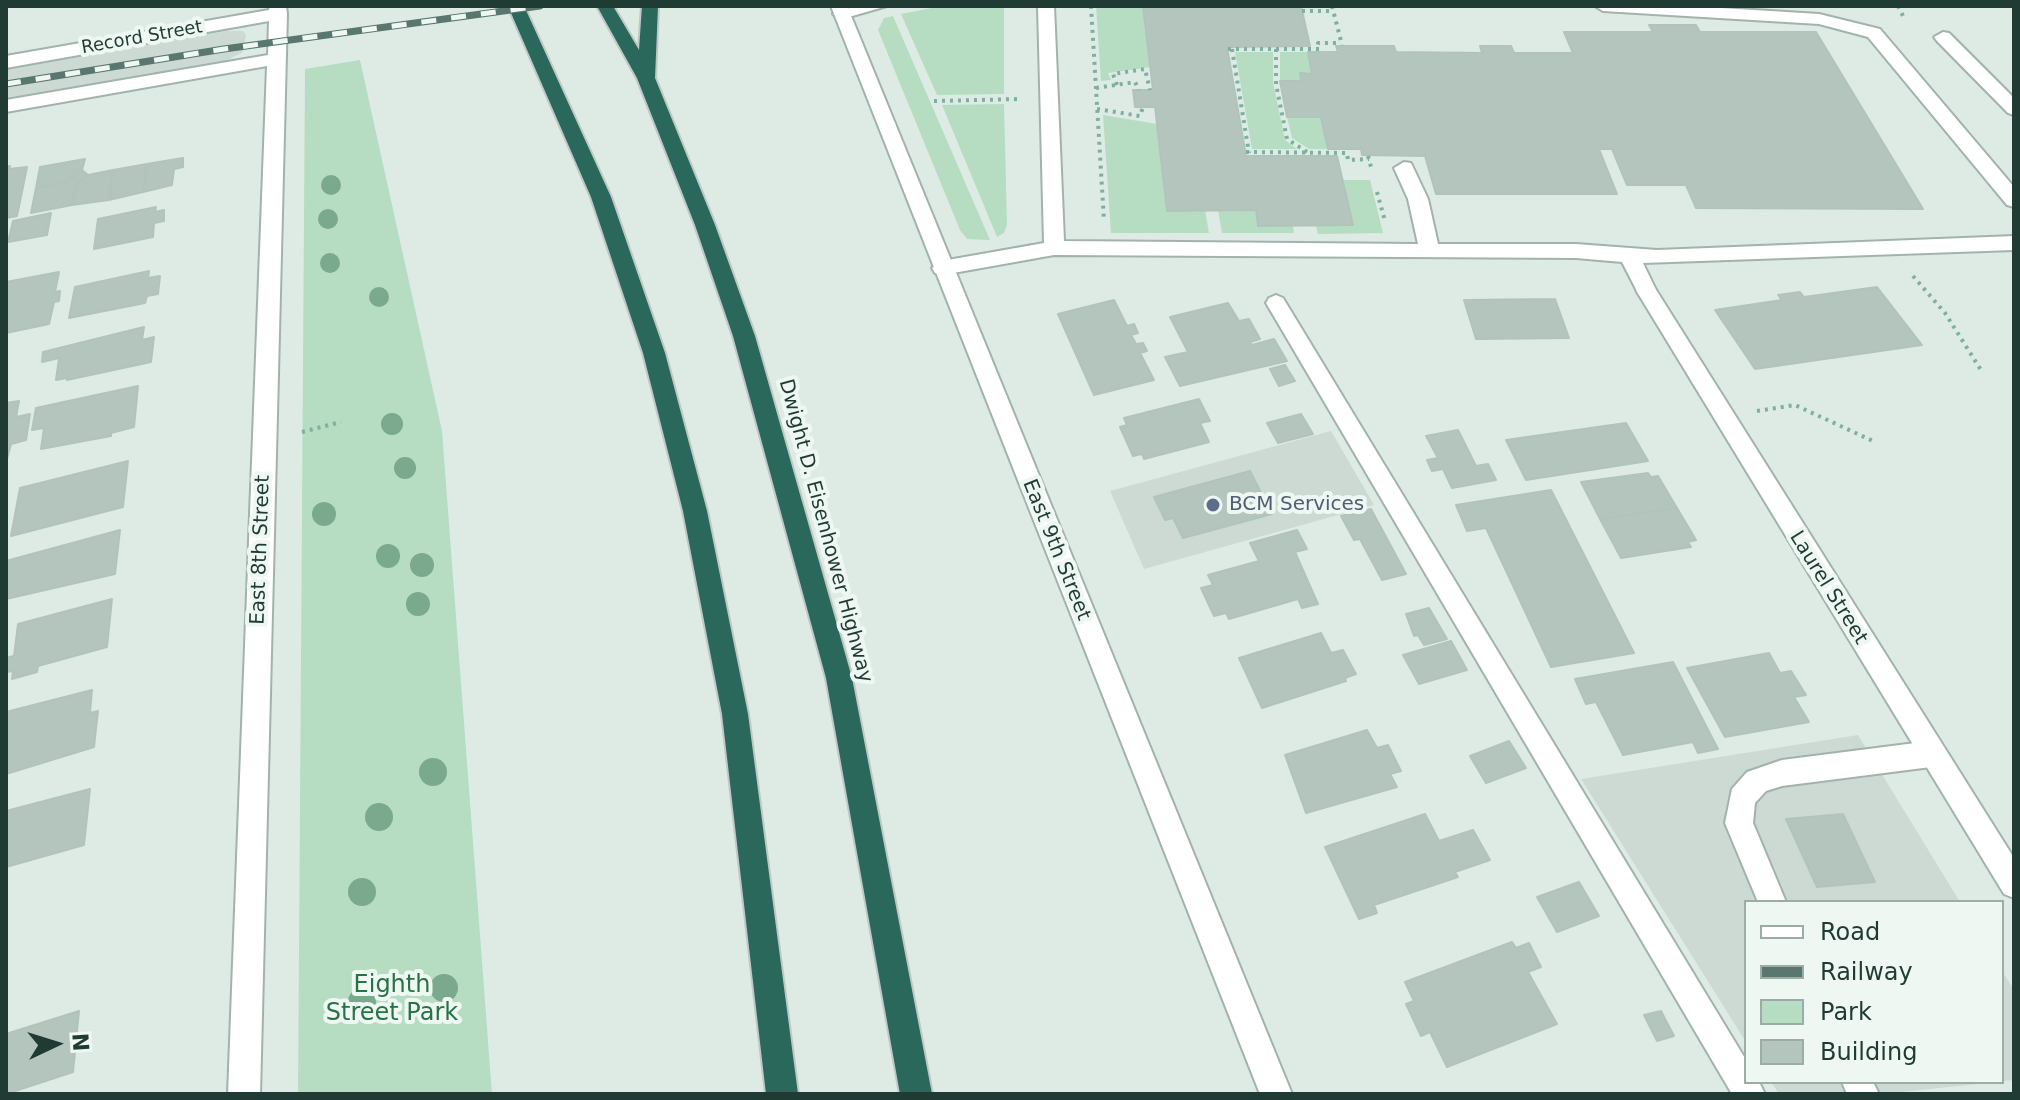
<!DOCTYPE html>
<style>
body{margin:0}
#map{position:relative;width:2020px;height:1100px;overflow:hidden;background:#deebe5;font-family:"DejaVu Sans",sans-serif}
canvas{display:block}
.frame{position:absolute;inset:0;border:8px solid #1f3b34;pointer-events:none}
.legend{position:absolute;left:1744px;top:900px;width:260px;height:184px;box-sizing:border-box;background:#eff7f3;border:2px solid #9caca7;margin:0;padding:10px 14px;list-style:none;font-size:24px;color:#1f3b34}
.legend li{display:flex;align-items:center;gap:16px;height:40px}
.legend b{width:40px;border:2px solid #9caca7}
.north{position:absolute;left:16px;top:1004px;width:80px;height:80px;-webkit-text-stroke:6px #eff7f3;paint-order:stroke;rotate:86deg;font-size:22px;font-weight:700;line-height:32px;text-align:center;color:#1f3b34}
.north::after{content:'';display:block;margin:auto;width:28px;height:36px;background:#1f3b34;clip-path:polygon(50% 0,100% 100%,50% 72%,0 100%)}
</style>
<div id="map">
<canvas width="2020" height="1100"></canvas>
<div class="frame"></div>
<ul class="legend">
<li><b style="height:10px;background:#fff"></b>Road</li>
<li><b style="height:10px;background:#59776f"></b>Railway</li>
<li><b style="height:22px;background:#b6ddc1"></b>Park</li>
<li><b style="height:22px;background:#b4c5be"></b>Building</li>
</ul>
<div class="north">N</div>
</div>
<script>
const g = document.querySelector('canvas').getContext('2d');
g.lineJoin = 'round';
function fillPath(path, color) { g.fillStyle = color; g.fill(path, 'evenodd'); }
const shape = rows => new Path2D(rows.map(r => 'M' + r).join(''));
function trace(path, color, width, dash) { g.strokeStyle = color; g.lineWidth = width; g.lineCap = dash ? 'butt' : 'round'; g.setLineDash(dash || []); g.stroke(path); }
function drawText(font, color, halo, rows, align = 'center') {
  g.font = font + ' "DejaVu Sans",sans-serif'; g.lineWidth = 8; g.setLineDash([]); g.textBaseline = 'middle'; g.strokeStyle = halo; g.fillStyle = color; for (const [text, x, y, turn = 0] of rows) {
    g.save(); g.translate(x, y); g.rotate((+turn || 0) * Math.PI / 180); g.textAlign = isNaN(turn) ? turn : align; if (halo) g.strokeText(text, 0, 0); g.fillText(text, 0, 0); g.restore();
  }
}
fillPath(shape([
 [226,31,243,31,246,35,243,52,226,61,6,100,6,69],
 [1331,431,1374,505,1144,569,1110,491],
 [1858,735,1960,902,1746,902,1746,1042,1581,779],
 [2002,971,2014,990,2014,1080,2002,1081],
 [1771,1082,1997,1082,1881,1094,1779,1094]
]), '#cddad4');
fillPath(shape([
 [942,6,1004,7,1004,94,937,95,901,14],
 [1096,6,1143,6,1151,67,1108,73,1111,80,1101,81],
 [893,16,990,240,967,239,960,230,878,30,884,18],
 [1235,52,1273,52,1273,82,1285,140,1297,149,1252,149],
 [1280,52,1308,52,1312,74,1300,73,1301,81,1280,81],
 [360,60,442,431,492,1094,298,1094,305,69],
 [1004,104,1007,225,1004,233,997,237,942,105],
 [1103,115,1157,124,1205,210,1209,233,1111,233],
 [1287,117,1321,117,1328,149,1309,149,1292,138],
 [1343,180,1370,180,1383,233,1318,234,1316,226,1353,225],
 [1218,210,1256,210,1258,226,1293,226,1294,233,1222,233]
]), '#b6ddc1');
const building = shape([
 [1143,6,1301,6,1310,46,1227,47,1246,156,1337,156,1353,225,1258,226,1256,210,1167,211,1155,107,1135,107,1133,90,1153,90,1143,6],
 [1649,25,1696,25,1700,32,1816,32,1923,209,1696,208,1686,185,1627,185,1612,149,1599,149,1617,194,1436,194,1425,156,1362,155,1361,149,1328,149,1321,117,1287,117,1280,81,1301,81,1300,73,1312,74,1308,52,1338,52,1336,46,1394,46,1396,52,1482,53,1480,46,1511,46,1514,53,1573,53,1564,32,1653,32,1649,25],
 [183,158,183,167,174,169,172,185,143,192,147,164,183,158],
 [85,159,82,170,66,182,36,188,40,167,85,159],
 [147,164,143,192,109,200,113,170,147,164],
 [10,166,9,169,27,167,17,216,6,218,6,167,10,166],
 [82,170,88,175,76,184,72,205,31,213,36,188,66,182,82,170],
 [113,170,109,200,72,205,76,184,88,175,113,170],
 [156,207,155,212,164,210,164,221,154,223,153,237,94,249,98,219,156,207],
 [51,213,47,235,8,242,13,221,51,213],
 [149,271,148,278,160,276,158,294,147,296,145,303,69,318,75,287,149,271],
 [59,272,55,292,60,291,59,301,54,302,49,324,6,333,6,282,59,272],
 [1877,287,1922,345,1755,369,1715,310,1782,300,1778,295,1800,292,1804,297,1877,287],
 [1555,299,1569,338,1476,339,1464,300,1555,299],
 [1114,300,1127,326,1134,324,1138,333,1131,335,1136,344,1143,343,1147,351,1140,353,1154,380,1094,395,1058,314,1114,300],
 [1228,303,1239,321,1249,319,1260,339,1250,342,1252,345,1274,339,1287,361,1180,386,1165,357,1188,352,1170,317,1228,303],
 [144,327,142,340,154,337,151,362,67,380,67,378,56,380,59,358,42,362,43,352,144,327],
 [1285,365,1295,381,1279,386,1270,369,1285,365],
 [138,386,134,427,111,433,111,436,41,449,44,428,32,430,36,408,138,386],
 [1199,399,1210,421,1200,423,1209,442,1144,459,1142,454,1133,456,1120,427,1127,425,1124,418,1199,399],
 [19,401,16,417,30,414,26,440,11,444,6,463,6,403,19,401],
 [1301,414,1313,434,1278,443,1267,423,1301,414],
 [1626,423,1648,461,1526,480,1506,440,1626,423],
 [1458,430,1476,466,1488,464,1496,480,1452,488,1443,469,1432,471,1427,460,1438,458,1426,436,1458,430],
 [128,461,123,507,11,536,20,488,128,461],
 [1250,471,1272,514,1183,538,1173,518,1165,520,1154,497,1250,471],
 [1648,473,1651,477,1658,476,1677,508,1600,519,1581,482,1648,473],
 [1551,490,1634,653,1551,667,1486,528,1467,531,1456,505,1551,490],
 [1677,508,1696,540,1688,542,1691,547,1621,558,1600,519,1677,508],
 [1371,509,1406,574,1382,580,1360,539,1354,540,1341,516,1371,509],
 [120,530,115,574,6,599,6,561,120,530],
 [1297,530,1307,549,1295,552,1318,604,1302,608,1298,599,1229,619,1226,613,1214,616,1201,588,1213,585,1208,575,1259,561,1250,543,1297,530],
 [112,599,107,647,38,666,37,672,12,679,13,671,6,672,6,658,14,656,18,624,112,599],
 [1429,608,1447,639,1424,645,1418,635,1414,636,1406,614,1429,608],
 [1321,633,1331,653,1343,650,1356,674,1345,678,1346,681,1262,708,1239,658,1321,633],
 [1451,641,1467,670,1419,684,1403,655,1451,641],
 [1769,653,1780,673,1791,671,1806,695,1794,697,1809,722,1725,737,1687,668,1769,653],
 [1673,662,1718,749,1698,753,1693,742,1623,755,1596,702,1586,704,1575,679,1673,662],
 [92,690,90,713,98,711,94,747,6,774,6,712,92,690],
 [1367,730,1377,748,1388,745,1401,771,1390,774,1397,787,1306,813,1285,755,1367,730],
 [1509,741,1526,768,1486,783,1470,756,1509,741],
 [90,789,84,845,6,867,6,811,90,789],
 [1425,814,1439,841,1473,830,1490,860,1455,872,1458,877,1374,905,1377,913,1359,919,1325,847,1425,814],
 [1843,814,1875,882,1817,887,1786,819,1843,814],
 [1579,882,1599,916,1557,932,1537,897,1579,882],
 [1512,942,1516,948,1529,943,1541,967,1528,972,1557,1024,1447,1067,1430,1032,1421,1036,1406,1004,1414,1001,1405,982,1512,942],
 [79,1011,73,1072,6,1094,6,1034,79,1011],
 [1661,1011,1674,1036,1657,1041,1644,1015,1661,1011]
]);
fillPath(building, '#b4c5be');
trace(building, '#b1c4bc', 2);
const service = shape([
 [855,6,887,6,842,19,833,14,855,6],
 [1038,6,1054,6,1064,241,1418,244,1408,199,1394,168,1404,162,1411,163,1428,199,1438,244,1576,244,1657,250,2014,236,2014,250,1643,263,1656,290,1646,298,1639,295,1622,262,1576,258,1054,255,942,275,935,273,932,268,942,261,1044,243,1038,6],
 [1595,6,1689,6,1819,14,1880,29,2014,187,2014,207,2007,205,1868,37,1819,24,1603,11,1595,6],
 [1276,295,1283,298,1746,1060,1746,1082,1759,1082,1765,1094,1732,1094,1269,308,1266,303,1269,298,1276,295],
 [1931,741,1940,745,1944,754,1940,763,1931,767,1782,786,1766,791,1755,803,1753,823,1786,902,1758,902,1725,823,1732,789,1747,772,1782,760,1931,741],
 [1842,1082,1873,1082,1879,1094,1847,1094,1842,1082]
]);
const minor = shape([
 [270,6,286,6,287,14,260,1094,228,1094,267,66,6,112,6,100,268,55,269,21,6,68,6,56,269,10,270,6],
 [831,6,847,6,1292,1094,1260,1094,831,6],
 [1943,32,1949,33,2014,98,2014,115,2008,113,1937,41,1934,37,1943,32],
 [1646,282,1653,285,2014,858,2014,898,2004,894,1639,295,1636,290,1646,282]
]);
const motorway = shape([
 [508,6,524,6,611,197,665,353,707,511,748,714,798,1094,766,1094,722,714,683,511,643,353,591,197,508,6],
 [597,6,613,6,639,50,642,6,658,6,655,78,715,225,755,336,852,678,932,1094,900,1094,826,678,733,336,695,225,637,78,597,6]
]);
trace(service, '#a1b3ac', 4);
trace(minor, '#a1b3ac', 4);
trace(motorway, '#c0c8c6', 4);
trace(shape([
 [1091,6,1104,221],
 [1332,6,1342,45],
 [1898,6,1904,18],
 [1302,11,1333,11],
 [1228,49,1319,49,1318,43,1341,43],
 [1232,49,1249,153],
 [1276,49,1276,84,1287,139,1307,152],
 [1117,85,1113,74,1145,69,1150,90],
 [1096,88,1135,82,1139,90],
 [934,101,1021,99],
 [1097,109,1140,116,1143,107],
 [1246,152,1347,153,1348,160,1369,159],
 [1368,156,1371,167],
 [1377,192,1385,221],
 [1913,276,1945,313,1981,370],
 [1757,411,1795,405,1873,441],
 [302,432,341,422]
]), '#7db0a0', 4, [3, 5]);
fillPath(service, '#fff');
fillPath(minor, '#fff');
fillPath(motorway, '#2a685c');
const rail = shape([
 [6,84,224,49,540,6]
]);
trace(rail, '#59776f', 7);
trace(rail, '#eff7f3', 5, [15]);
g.fillStyle = '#7aa98e';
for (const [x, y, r] of [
 [331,185,10],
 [328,219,10],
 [330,263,10],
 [379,297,10],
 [392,424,11],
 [405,468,11],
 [324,514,12],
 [388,556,12],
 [422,565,12],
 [418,604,12],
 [433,772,14],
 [379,817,14],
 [362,892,14],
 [444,988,14],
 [362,1002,14]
]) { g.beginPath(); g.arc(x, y, r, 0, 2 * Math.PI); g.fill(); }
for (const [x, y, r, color] of [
 [1213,505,8,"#5c6f8a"]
]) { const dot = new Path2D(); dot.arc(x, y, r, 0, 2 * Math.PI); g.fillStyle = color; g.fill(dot); trace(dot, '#eff7f3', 3); }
drawText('18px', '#1f3b34', '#eff7f3', [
 ["Record Street",142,38,-10]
]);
drawText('20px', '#4e5e75', '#eff7f3', [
 ["BCM Services",1229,505]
], 'left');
drawText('20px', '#1f3b34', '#eff7f3', [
 ["Dwight D. Eisenhower Highway",825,531,75],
 ["East 8th Street",261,550,-88],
 ["East 9th Street",1056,550,68],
 ["Laurel Street",1828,588,58]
]);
drawText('24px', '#287346', '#eff7f3', [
 ["Eighth",392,986],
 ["Street Park",392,1014]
]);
</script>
